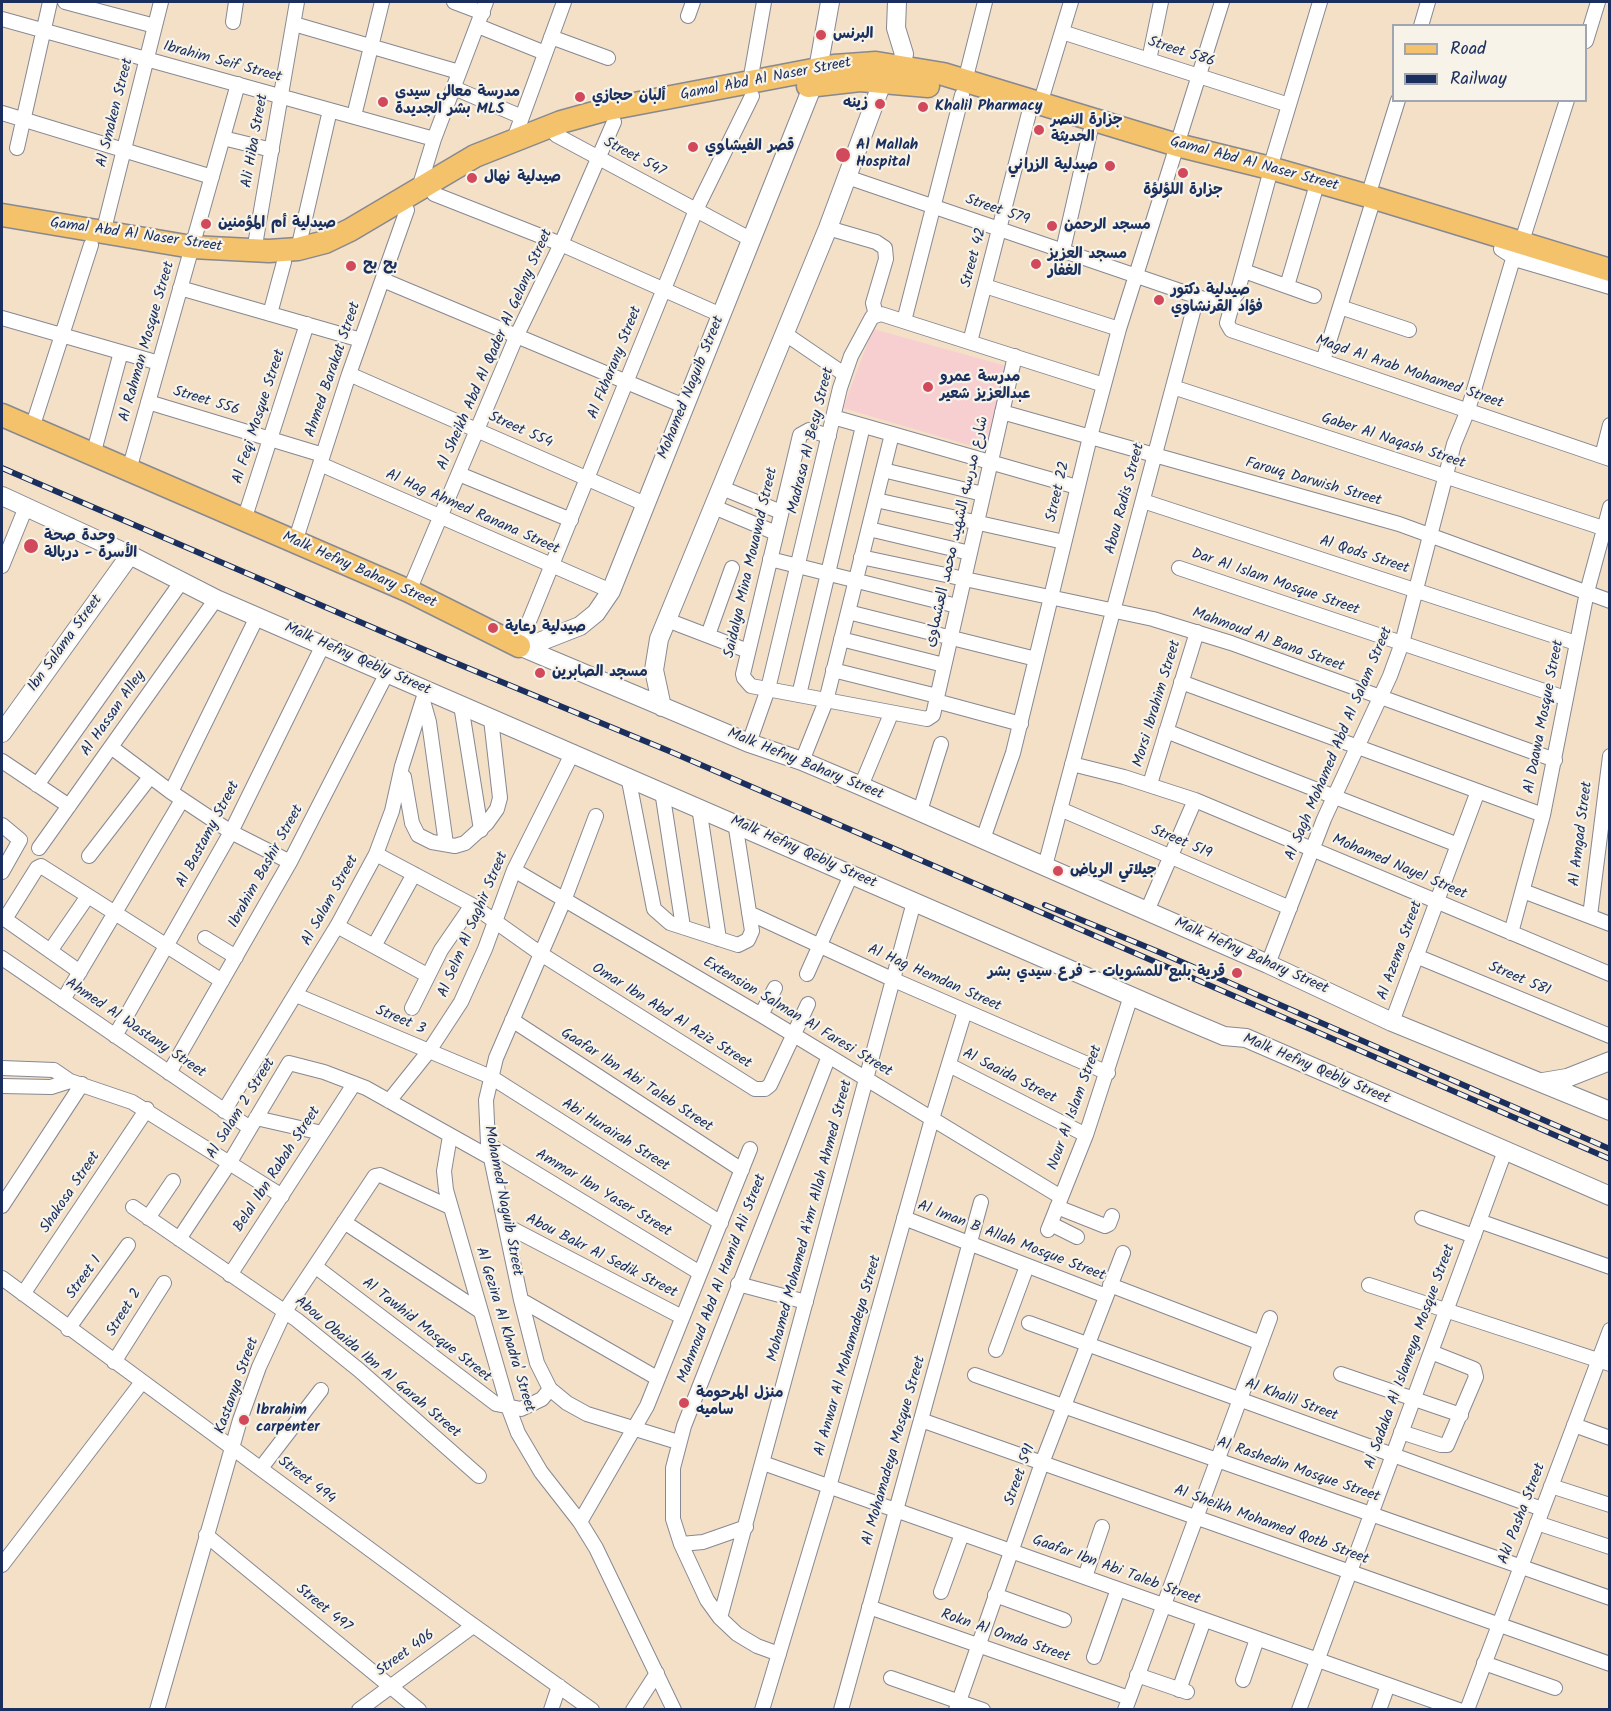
<!DOCTYPE html>
<meta charset="utf-8">
<style>
body{margin:0}
#map{position:relative;width:1611px;height:1711px;overflow:hidden;background:#f3e0c6;font-family:Kalam,sans-serif}
canvas{display:block}
.frame{position:absolute;inset:0;border:3px solid #1b2f5e;pointer-events:none}
.legend{position:absolute;left:1392px;top:24px;width:195px;height:78px;box-sizing:border-box;background:#f7f3e8;border:2px solid #9fa5b1;margin:0;padding:8px 10px;list-style:none;font-size:18px;color:#1b2f5e}
.legend li{display:flex;align-items:center;gap:12px;height:30px}
.legend b{width:30px;border:2px solid #9fa5b1}
</style>
<div id="map">
<canvas width="1611" height="1711"></canvas>
<div class="frame"></div>
<ul class="legend">
<li><b style="height:8px;background:#f3c26a"></b>Road</li>
<li><b style="height:8px;background:#1b2f5e"></b>Railway</li>
</ul>
</div>
<script>
const g = document.querySelector('canvas').getContext('2d');
g.lineJoin = 'round';
function fillPath(path, color) { g.fillStyle = color; g.fill(path, 'evenodd'); }
const shape = rows => new Path2D(rows.map(r => 'M' + r).join(''));
function trace(path, color, width, dash) { g.strokeStyle = color; g.lineWidth = width; g.lineCap = dash ? 'butt' : 'round'; g.setLineDash(dash || []); g.stroke(path); }
function drawText(font, color, halo, rows, align = 'center') {
  g.font = font + ' Kalam,"Playpen Sans Arabic",sans-serif'; g.lineWidth = 4.5; g.setLineDash([]); g.textBaseline = 'middle'; g.strokeStyle = halo; g.fillStyle = color; for (const [text, x, y, turn = 0] of rows) {
    g.save(); g.translate(x, y); g.rotate((+turn || 0) * Math.PI / 180); g.textAlign = isNaN(turn) ? turn : align; if (halo) g.strokeText(text, 0, 0); g.fillText(text, 0, 0); g.restore();
  }
}
fillPath(shape([
 [873,329,1010,367,989,451,843,408]
]), '#f7cfd1');
const minor = shape([
 [65,2,155,26],
 [454,2,483,13],
 [688,16,693,2],
 [2,19,434,139],
 [233,22,236,2],
 [294,24,459,72],
 [478,26,545,53],
 [1421,26,1428,2],
 [1062,32,1289,105],
 [551,37,608,58],
 [1586,41,1598,2],
 [1149,60,1161,2],
 [965,81,985,2],
 [750,82,764,2],
 [454,88,522,117],
 [1040,104,1071,2],
 [2,113,212,177],
 [354,116,382,2],
 [556,135,752,240],
 [223,138,272,150],
 [514,139,564,2],
 [1177,145,1222,2],
 [17,148,50,2],
 [1270,168,1320,2],
 [847,177,1204,299],
 [419,188,434,139,486,2],
 [434,194,561,244,721,315],
 [1368,196,1398,100],
 [828,228,876,242,885,248,886,259,873,303,876,315],
 [103,233,161,2],
 [1521,244,1567,100],
 [298,249,330,110],
 [1501,249,1518,260,1610,287],
 [1063,250,1090,132],
 [254,251,297,2],
 [1244,271,1314,296],
 [383,280,684,406],
 [985,286,1119,329],
 [1287,286,1315,191],
 [180,288,361,340],
 [1234,298,1227,323,1231,330,1610,459],
 [1340,307,1409,330],
 [270,314,284,262],
 [2,318,159,363],
 [904,321,962,95],
 [784,333,844,374],
 [970,342,1029,113],
 [1323,361,1374,198],
 [349,374,645,504],
 [1173,387,1603,528],
 [148,402,323,455],
 [1002,412,1399,524,1610,601],
 [833,417,1077,487],
 [32,428,91,245],
 [829,436,809,430,800,435,743,674,744,678,751,686,927,719,933,715,1015,356],
 [93,455,121,352],
 [1602,456,1610,425],
 [320,464,611,591],
 [129,470,238,84],
 [883,470,983,494],
 [459,474,571,520],
 [722,488,781,512],
 [876,500,1064,542],
 [1143,501,1576,643],
 [714,507,776,533],
 [244,520,307,324],
 [869,529,970,553],
 [295,542,349,374,407,210],
 [861,557,1153,619,1231,643,1555,760],
 [770,559,957,606],
 [2,566,26,507],
 [1179,568,1565,698],
 [409,591,517,335,561,244,614,122],
 [848,612,1036,659],
 [667,620,748,651],
 [708,635,732,568],
 [841,639,944,665],
 [519,646,696,210,752,96],
 [833,670,937,696],
 [1181,682,1543,815],
 [799,695,863,426],
 [423,701,429,722,446,844],
 [936,701,1021,724],
 [461,705,481,830],
 [1166,731,1458,845],
 [749,743,768,689,840,388,851,356,872,317,881,314,1104,385],
 [111,747,171,792,231,832,290,862],
 [2,761,69,806],
 [802,761,826,701,892,434],
 [1072,764,1124,777,1195,800,1610,974],
 [628,776,654,909,670,923,738,945,748,940,752,931,735,822],
 [404,777,412,823,418,835,432,842,455,846,465,843,487,823,497,809,500,798,491,719],
 [1150,784,1197,632],
 [37,785,182,581],
 [861,786,891,714],
 [662,791,683,927],
 [171,792,257,617],
 [699,807,719,939],
 [1060,809,1290,908],
 [920,811,941,744],
 [596,816,565,898,496,1058,486,1100,488,1144,521,1300,537,1363,550,1389,567,1403,587,1414,678,1442],
 [2,825,20,840,2,872],
 [983,839,1013,753,1090,437,1119,329,1174,155],
 [39,848,216,599],
 [376,854,472,905,541,954,755,1089,765,1089,770,1085,808,1004],
 [89,856,150,777],
 [1045,866,1194,308,1204,299,1226,302,1237,294,1269,177],
 [514,870,761,1015,1061,1197],
 [1523,891,1610,924],
 [1147,911,1195,800],
 [749,913,894,980,1108,1073],
 [1590,916,1610,756],
 [2,917,80,972],
 [5,919,37,868,41,866,222,981],
 [337,926,427,975],
 [1511,933,1543,815,1587,592,1610,507],
 [205,938,236,957],
 [374,946,414,874],
 [50,951,88,896],
 [1416,956,1610,1036],
 [2,958,250,1128],
 [1268,964,1324,819,1390,676,1402,643,1454,444,1468,410,1513,259],
 [807,974,851,875],
 [296,995,491,1077,721,1223],
 [63,1000,182,800],
 [412,1008,441,950,472,905],
 [761,1015,775,988],
 [512,1020,742,1170],
 [1392,1022,1478,791],
 [115,1036,231,832,323,645],
 [949,1065,1086,1135],
 [2,1068,54,1070,70,1081,132,1102,282,1196],
 [169,1073,290,862,387,673],
 [2,1086,51,1087,70,1081],
 [389,1101,429,1051,461,1002,485,949,514,870,573,752],
 [224,1111,337,926,376,854,392,811,402,766,426,690],
 [256,1118,322,1133],
 [450,1136,444,1171,446,1190,509,1409,518,1433,541,1472,580,1522,596,1548,674,1710],
 [488,1144,700,1273],
 [2,1206,82,1084],
 [133,1207,297,1320,359,1370,479,1476],
 [1057,1207,1105,1226,1109,1224,1112,1216],
 [148,1218,173,1181],
 [904,1218,1106,1296],
 [1422,1218,1474,1236],
 [1479,1221,1610,1267],
 [344,1222,480,1311],
 [1051,1224,1077,1237],
 [505,1225,682,1317],
 [1048,1230,1086,1135,1131,996],
 [179,1239,230,1162,289,1063,324,1072,366,1088,491,1158],
 [316,1267,496,1404,521,1409,542,1399,550,1389],
 [230,1275,354,1084],
 [2,1278,463,1618,592,1710],
 [738,1284,806,1302],
 [1110,1285,1261,1343],
 [1369,1285,1610,1364],
 [23,1294,147,1109],
 [521,1300,657,1378],
 [1029,1323,1542,1509],
 [68,1329,128,1245],
 [996,1350,1027,1266],
 [114,1362,164,1283],
 [1341,1374,1461,1415],
 [975,1375,1610,1598],
 [921,1420,1610,1664],
 [1574,1425,1610,1438],
 [1401,1432,1441,1445,1447,1445,1476,1377,1474,1369,1431,1352],
 [763,1463,1459,1710],
 [261,1468,321,1390],
 [1551,1486,1610,1505],
 [580,1522,647,1406,750,1149],
 [1537,1523,1610,1547],
 [206,1535,419,1710],
 [681,1544,703,1542,746,1527],
 [2,1565,142,1382],
 [1085,1577,1102,1527],
 [941,1592,962,1534],
 [995,1595,1064,1620],
 [869,1607,1129,1698],
 [720,1618,914,902],
 [779,1654,757,1646,737,1634,720,1618,707,1600,681,1544,673,1519,673,1468,684,1426,829,1056],
 [1094,1657,1118,1589],
 [1484,1663,1555,1688],
 [1137,1675,1187,1692],
 [891,1678,983,1710],
 [1243,1680,1257,1639],
 [1179,1690,1204,1620],
 [157,1710,240,1420,259,1367,285,1311,375,1176,380,1175,450,1207],
 [359,1710,473,1626],
 [551,1710,559,1686],
 [633,1710,657,1673],
 [762,1710,829,1487,932,1119,965,1011],
 [841,1710,981,1202],
 [956,1710,1042,1463,1123,1253],
 [1125,1710,1270,1318],
 [1299,1710,1505,1151],
 [1379,1710,1388,1685],
 [1467,1710,1610,1330]
]);
const tertiary = shape([
 [897,2,896,28,904,54,901,66],
 [818,69,830,2],
 [2,496,130,555,216,599,1186,1020,1224,1036,1246,1038,1610,1196],
 [519,646,749,743,802,761,861,786,1268,964,1392,1022,1610,1111],
 [524,648,580,626,596,613,611,591,813,85],
 [662,707,654,670,659,639,828,228,883,80],
 [2,733,130,555],
 [1543,1082,1567,1078,1610,1061]
]);
const primary = shape([
 [808,86,860,80,928,86],
 [2,215,192,247,269,251,298,249,325,242,350,230,475,156,561,122,608,109,834,66,876,63,943,74,1177,145,1270,168,1368,196,1610,270],
 [2,415,409,591,519,646]
]);
trace(minor, '#878892', 16);
trace(tertiary, '#878892', 20);
trace(primary, '#878892', 25);
trace(minor, '#fff', 14);
trace(tertiary, '#fff', 18);
trace(primary, '#f3c26a', 22);
const rail = shape([
 [2,468,446,659,669,751,1610,1159],
 [1045,905,1159,952,1610,1149]
]);
trace(rail, '#1b2f5e', 6);
trace(rail, '#f7f3e8', 4, [11]);
for (const [x, y, r, color] of [
 [821,35,6,"#d1495b"],
 [580,97,6,"#d1495b"],
 [383,102,6,"#d1495b"],
 [880,104,6,"#d1495b"],
 [923,107,6,"#d1495b"],
 [1039,130,6,"#d1495b"],
 [693,147,6,"#d1495b"],
 [843,155,8,"#d1495b"],
 [1110,166,6,"#d1495b"],
 [1183,173,6,"#d1495b"],
 [472,178,6,"#d1495b"],
 [206,224,6,"#d1495b"],
 [1052,226,6,"#d1495b"],
 [1036,264,6,"#d1495b"],
 [351,266,6,"#d1495b"],
 [1159,300,6,"#d1495b"],
 [928,387,6,"#d1495b"],
 [31,546,8,"#d1495b"],
 [493,628,6,"#d1495b"],
 [540,673,6,"#d1495b"],
 [1058,871,6,"#d1495b"],
 [1237,973,6,"#d1495b"],
 [684,1403,6,"#d1495b"],
 [244,1420,6,"#d1495b"]
]) { const dot = new Path2D(); dot.arc(x, y, r, 0, 2 * Math.PI); g.fillStyle = color; g.fill(dot); trace(dot, '#f7f3e8', 2); }
drawText('bold 15px', '#1b2f5e', '#f7f3e8', [
 ["البرنس",833,35],
 ["مدرسة معالي سيدي",395,93],
 ["بشر الجديدة MLS",395,110],
 ["ألبان حجازي",592,97],
 ["زينه",868,104,"right"],
 ["Khalil Pharmacy",935,107],
 ["جزارة النصر",1051,121],
 ["الحديثة",1051,138],
 ["Al Mallah",856,146],
 ["Hospital",856,163],
 ["قصر الفيشاوي",705,147],
 ["صيدلية الزراني",1098,166,"right"],
 ["صيدلية نهال",484,178],
 ["جزارة اللؤلؤة",1183,191,"center"],
 ["صيدلية أم المؤمنين",218,224],
 ["مسجد الرحمن",1064,226],
 ["مسجد العزيز",1048,255],
 ["الغفار",1048,272],
 ["بح بح",363,266],
 ["صيدلية دكتور",1171,291],
 ["فؤاد القرنشاوي",1171,308],
 ["مدرسة عمرو",940,378],
 ["عبدالعزيز شعير",940,395],
 ["وحدة صحة",44,537],
 ["الأسرة - دربالة",44,554],
 ["صيدلية رعاية",505,628],
 ["مسجد الصابرين",552,673],
 ["جيلاتي الرياض",1070,871],
 ["قرية بلبع للمشويات - فرع سيدي بشر",1225,973,"right"],
 ["منزل المرحومة",696,1394],
 ["ساميه",696,1411],
 ["Ibrahim",256,1411],
 ["carpenter",256,1428]
], 'left');
drawText('15px', '#1b2f5e', '#f7f3e8', [
 ["Street 586",1181,53,18],
 ["Ibrahim Seif Street",222,63,15],
 ["Gamal Abd Al Naser Street",766,80,-11],
 ["Al Smaken Street",116,113,-76],
 ["Ali Hiba Street",256,141,-80],
 ["Street 547",634,158,28],
 ["Gamal Abd Al Naser Street",1254,165,15],
 ["Street 579",997,211,19],
 ["Gamal Abd Al Naser Street",136,236,8],
 ["Street 42",975,258,-75],
 ["Al Rahman Mosque Street",148,342,-74],
 ["Al Sheikh Abd Al Qader Al Gelany Street",496,350,-66],
 ["Al Fkharany Street",616,363,-68],
 ["Ahmed Barakat Street",334,370,-71],
 ["Magd Al Arab Mohamed Street",1409,373,19],
 ["Mohamed Naguib Street",692,388,-68],
 ["Street 556",206,402,17],
 ["Al Feqi Mosque Street",260,417,-72],
 ["Street 554",520,431,24],
 ["Madrasa Al Besy Street",812,441,-76],
 ["Gaber Al Naqash Street",1393,442,18],
 ["Farouq Darwish Street",1313,483,16],
 ["Street 22",1059,492,-77],
 ["Abou Radis Street",1126,499,-75],
 ["Al Hag Ahmed Ranana Street",472,513,24],
 ["شارع مدرسه الشهيد محمد العشماوى",958,532,-77],
 ["Al Qods Street",1364,556,18],
 ["Saidalya Mina Mouawad Street",752,563,-77],
 ["Malk Hefny Bahary Street",359,571,24],
 ["Dar Al Islam Mosque Street",1275,583,19],
 ["Mahmoud Al Bana Street",1268,641,20],
 ["Ibn Salama Street",66,644,-54],
 ["Malk Hefny Qebly Street",357,660,24],
 ["Morsi Ibrahim Street",1158,704,-73],
 ["Al Hassan Alley",114,714,-55],
 ["Al Daawa Mosque Street",1545,717,-79],
 ["Al Sagh Mohamed Abd Al Salam Street",1340,744,-67],
 ["Malk Hefny Bahary Street",805,765,22],
 ["Al Amgad Street",1582,834,-83],
 ["Al Bastamy Street",209,835,-62],
 ["Street 519",1181,843,23],
 ["Malk Hefny Qebly Street",803,853,24],
 ["Ibrahim Bashir Street",267,867,-61],
 ["Mohamed Nayel Street",1399,868,23],
 ["Al Salam Street",331,901,-61],
 ["Al Selm Al Saghir Street",474,925,-67],
 ["Al Azema Street",1401,951,-70],
 ["Malk Hefny Bahary Street",1251,957,24],
 ["Al Hag Hemdan Street",934,979,24],
 ["Street 581",1519,980,23],
 ["Omar Ibn Abd Al Aziz Street",671,1017,32],
 ["Extension Salman Al Faresi Street",797,1018,31],
 ["Street 3",400,1021,23],
 ["Ahmed Al Wastany Street",135,1029,34],
 ["Malk Hefny Qebly Street",1316,1070,23],
 ["Al Saaida Street",1009,1077,27],
 ["Gaafar Ibn Abi Taleb Street",636,1081,33],
 ["Nour Al Islam Street",1076,1108,-70],
 ["Al Salam 2 Street",242,1109,-58],
 ["Abi Hurairah Street",615,1136,32],
 ["Belal Ibn Rabah Street",278,1170,-57],
 ["Shakosa Street",71,1193,-56],
 ["Ammar Ibn Yaser Street",603,1194,31],
 ["Mohamed Naguib Street",502,1201,79],
 ["Mohamed Mohamed A'mr Allah Ahmed Street",811,1221,-75],
 ["Al Iman B Allah Mosque Street",1011,1242,21],
 ["Abou Bakr Al Sedik Street",601,1257,27],
 ["Street 1",85,1278,-54],
 ["Mahmoud Abd Al Hamid Ali Street",723,1279,-69],
 ["Street 2",125,1313,-58],
 ["Al Gezira Al Khadra' Street",504,1330,73],
 ["Al Tawhid Mosque Street",426,1331,38],
 ["Al Anwar Al Mohamadeya Street",849,1356,-74],
 ["Al Sadaka Al Islameya Mosque Street",1411,1357,-70],
 ["Abou Obaida Ibn Al Garah Street",377,1368,40],
 ["Kastanya Street",238,1386,-70],
 ["Al Khalil Street",1291,1401,20],
 ["Al Mohamadeya Mosque Street",895,1451,-74],
 ["Al Rashedin Mosque Street",1298,1471,19],
 ["Street 591",1021,1475,-70],
 ["Street 494",306,1481,37],
 ["Akl Pasha Street",1523,1514,-69],
 ["Al Sheikh Mohamed Qotb Street",1271,1526,20],
 ["Gaafar Ibn Abi Taleb Street",1116,1571,20],
 ["Street 497",323,1609,39],
 ["Rokn Al Omda Street",1005,1637,19],
 ["Street 406",406,1654,-36]
]);
</script>
